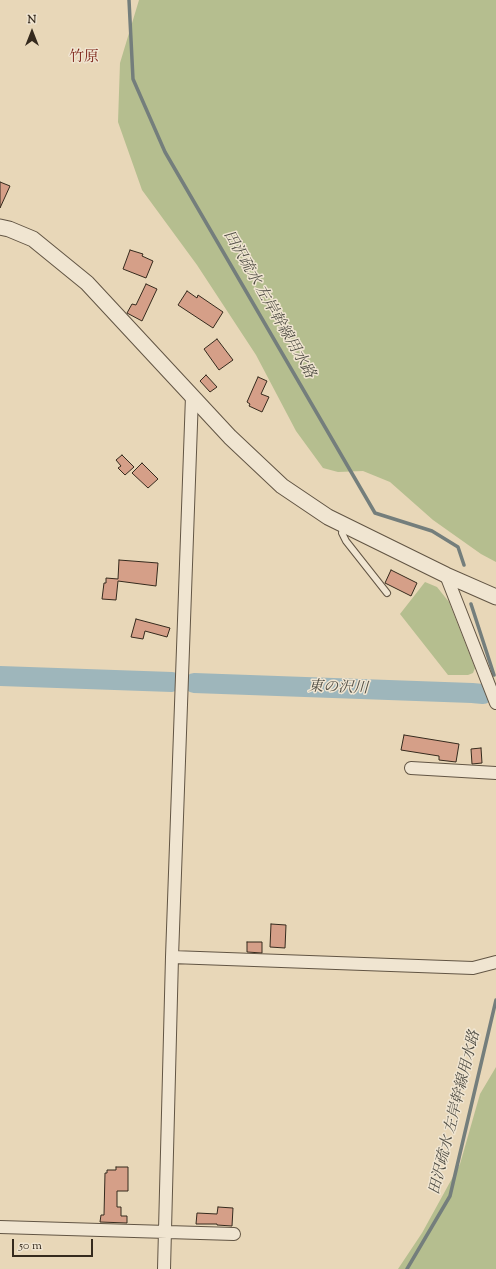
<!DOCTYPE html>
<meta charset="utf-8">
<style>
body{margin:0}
#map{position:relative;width:496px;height:1269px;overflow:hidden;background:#e8d7b8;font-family:"Sorts Mill Goudy",serif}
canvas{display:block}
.north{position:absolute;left:12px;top:12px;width:40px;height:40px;-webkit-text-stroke:3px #f0e5d1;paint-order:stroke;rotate:0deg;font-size:11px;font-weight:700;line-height:16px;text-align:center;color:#352a1d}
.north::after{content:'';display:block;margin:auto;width:14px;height:18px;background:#352a1d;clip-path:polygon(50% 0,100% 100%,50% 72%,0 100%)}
.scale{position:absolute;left:12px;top:1239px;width:81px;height:18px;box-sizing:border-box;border:2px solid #352a1d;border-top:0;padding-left:5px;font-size:12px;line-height:14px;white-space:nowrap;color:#352a1d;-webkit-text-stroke:3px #f0e5d1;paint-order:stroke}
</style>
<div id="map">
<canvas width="496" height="1269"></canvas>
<div class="north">N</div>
<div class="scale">50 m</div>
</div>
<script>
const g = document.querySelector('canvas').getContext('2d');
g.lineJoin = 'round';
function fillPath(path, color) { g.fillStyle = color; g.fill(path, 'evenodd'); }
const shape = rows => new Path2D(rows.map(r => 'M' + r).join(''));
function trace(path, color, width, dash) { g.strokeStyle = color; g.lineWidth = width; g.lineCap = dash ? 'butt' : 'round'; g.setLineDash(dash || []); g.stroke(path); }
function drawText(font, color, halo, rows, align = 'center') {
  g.font = font + ' "Sorts Mill Goudy","Noto Serif JP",serif'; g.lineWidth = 3; g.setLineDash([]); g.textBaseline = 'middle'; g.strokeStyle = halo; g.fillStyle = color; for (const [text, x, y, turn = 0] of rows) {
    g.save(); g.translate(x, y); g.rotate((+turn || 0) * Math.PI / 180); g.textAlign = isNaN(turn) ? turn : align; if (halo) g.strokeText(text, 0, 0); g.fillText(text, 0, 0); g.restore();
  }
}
fillPath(shape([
 [139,0,496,0,496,562,481,554,433,520,390,482,363,471,338,472,323,468,296,431,256,355,197,265,142,190,118,122,120,63],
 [425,582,437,587,449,602,475,668,473,673,468,675,448,675,400,614],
 [496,1067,496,1269,398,1269,422,1233,460,1164,480,1094]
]), '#b5be8f');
trace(shape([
 [129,0,133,79,165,152,375,513,432,531,458,547,464,565],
 [471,604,494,675],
 [407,1269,450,1196,496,1000]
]), '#747e7c', 3.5);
trace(shape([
 [0,676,172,682],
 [194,683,472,693,483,694]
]), '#9eb6bb', 20);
const building = shape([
 [0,182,10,186,0,208,0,182],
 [130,250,143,254,142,256,153,261,146,278,123,269,130,250],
 [146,284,157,289,142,321,127,313,132,304,136,305,146,284],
 [187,291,197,298,198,295,223,312,213,328,178,305,187,291],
 [217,339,233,360,219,370,204,349,217,339],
 [206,375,217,387,210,392,200,381,206,375],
 [258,377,267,381,261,394,269,397,262,412,249,406,250,404,247,402,258,377],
 [122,455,134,467,125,475,118,468,121,466,116,460,122,455],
 [142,463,158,479,148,488,132,473,142,463],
 [119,560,158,563,156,586,118,581,116,600,102,599,104,583,106,583,106,578,118,579,119,560],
 [391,570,417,583,411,596,385,583,391,570],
 [136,619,170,628,167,637,145,631,143,639,131,637,136,619],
 [404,735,459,744,456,762,439,760,439,756,401,750,404,735],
 [481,748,482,763,472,764,471,749,481,748],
 [271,924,286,925,285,948,270,947,271,924],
 [247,942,262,942,262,953,247,952,247,942],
 [116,1167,128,1167,128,1191,117,1191,117,1207,121,1207,121,1216,127,1216,127,1223,100,1222,101,1215,104,1215,105,1173,107,1173,107,1170,116,1170,116,1167],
 [218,1207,233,1208,232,1226,217,1225,217,1224,196,1224,197,1213,217,1214,218,1207]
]);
fillPath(building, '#d59f88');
trace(building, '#352a1d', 1);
const service = shape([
 [343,526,342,533,346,541,387,593]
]);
const minor = shape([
 [446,575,496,703],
 [411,768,496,773],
 [172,957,473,968,496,962],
 [0,1227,234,1234],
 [164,1269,172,957,192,396]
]);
const tertiary = shape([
 [0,227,9,229,33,239,87,283,230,437,282,486,328,517,446,575,496,597]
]);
trace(service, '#625544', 8);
trace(minor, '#625544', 14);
trace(tertiary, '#625544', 17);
trace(service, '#f0e5d1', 6);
trace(minor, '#f0e5d1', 12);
trace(tertiary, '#f0e5d1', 15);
drawText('15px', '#7a1f14', '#f0e5d1', [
 ["竹原",84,58]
]);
drawText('italic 15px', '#4f4d44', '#f0e5d1', [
 ["田沢疏水 左岸幹線用水路",268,305,60],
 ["東の沢川",338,689,2],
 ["田沢疏水 左岸幹線用水路",456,1113,-76]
]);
</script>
